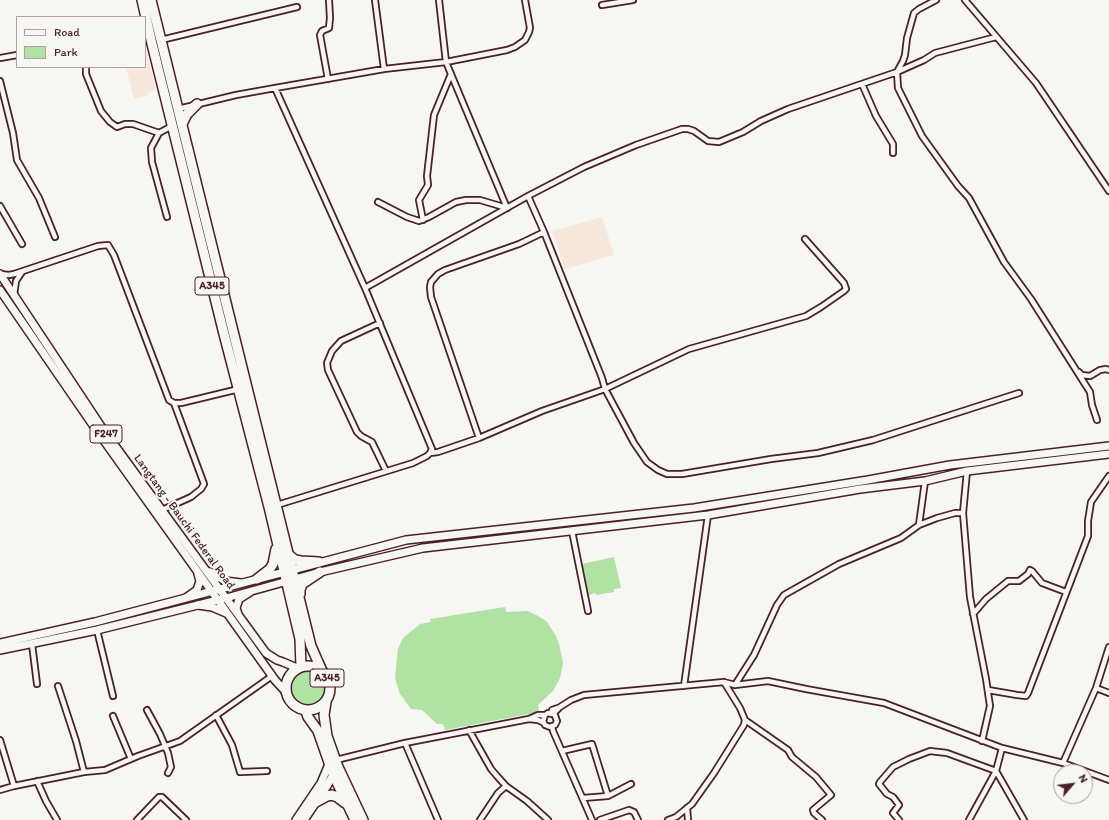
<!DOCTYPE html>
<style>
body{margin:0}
#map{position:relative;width:1109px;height:820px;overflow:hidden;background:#f6f6f2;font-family:Itim,sans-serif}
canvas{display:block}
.legend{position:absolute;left:16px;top:16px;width:130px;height:52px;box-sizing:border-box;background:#f6f6f2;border:1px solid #b1a0a2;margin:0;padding:5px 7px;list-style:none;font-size:12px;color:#4a1f2b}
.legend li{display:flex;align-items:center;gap:8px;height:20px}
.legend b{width:20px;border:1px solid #b1a0a2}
.north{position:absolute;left:1053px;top:764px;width:40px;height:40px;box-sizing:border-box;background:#f6f6f2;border:1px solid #b1a0a2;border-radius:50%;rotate:62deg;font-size:11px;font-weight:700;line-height:16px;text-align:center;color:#4a1f2b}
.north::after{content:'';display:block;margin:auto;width:14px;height:18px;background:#4a1f2b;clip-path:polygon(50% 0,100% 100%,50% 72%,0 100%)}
</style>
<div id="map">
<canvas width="1109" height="820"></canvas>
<ul class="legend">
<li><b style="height:5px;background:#f6f6f2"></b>Road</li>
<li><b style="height:11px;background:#afe2a3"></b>Park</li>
</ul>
<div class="north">N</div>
</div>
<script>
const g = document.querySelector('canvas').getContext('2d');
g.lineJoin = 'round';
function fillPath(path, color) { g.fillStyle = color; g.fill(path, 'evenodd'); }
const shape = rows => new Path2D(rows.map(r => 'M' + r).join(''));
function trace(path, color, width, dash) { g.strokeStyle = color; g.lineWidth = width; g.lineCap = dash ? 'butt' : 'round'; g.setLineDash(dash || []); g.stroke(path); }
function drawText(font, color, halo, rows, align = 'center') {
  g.font = font + ' Itim,sans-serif'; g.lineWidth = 4; g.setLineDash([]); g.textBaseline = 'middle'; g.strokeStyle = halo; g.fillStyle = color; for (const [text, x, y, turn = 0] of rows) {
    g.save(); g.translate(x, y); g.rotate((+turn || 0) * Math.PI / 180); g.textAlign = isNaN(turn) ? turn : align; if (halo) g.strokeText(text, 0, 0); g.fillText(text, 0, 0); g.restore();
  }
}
fillPath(shape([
 [145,54,147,54,156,90,147,92,148,96,134,99,126,67,145,67],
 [602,217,614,255,565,269,552,231]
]), '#f7e8dc');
fillPath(shape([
 [614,557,621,588,614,589,614,592,596,595,595,593,589,595,582,564],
 [505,607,506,612,528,611,540,617,547,622,556,636,559,644,563,663,560,678,553,691,538,705,539,712,445,730,443,724,437,724,422,710,411,709,400,694,395,678,398,649,403,638,420,624,431,622,430,619],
 '289 688a19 19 0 1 1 38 0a19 19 0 1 1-38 0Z'
]), '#afe2a3');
const street = shape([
 [375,0,384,69],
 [439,0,446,62,507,208],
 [936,0,919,9,914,13,907,38,905,55,903,61,897,72,898,88,922,136,958,186,969,198,1004,262,1031,299,1090,392,1092,405,1097,420],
 [965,0,1036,83,1109,191],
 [602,5,633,0],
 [161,40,297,7],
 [0,58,17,55],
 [86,67,86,74,101,111,110,122,117,127,125,124,133,124,159,133],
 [328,79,320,35,322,31,329,28,330,18,329,0],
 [0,81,13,133,17,160,39,198,55,237],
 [862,84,876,116,893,144,893,153],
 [275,88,365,288,432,449,430,453,427,456,413,463,277,505],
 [178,109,236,95,275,88,384,69,446,62,507,50,515,47,525,40,529,32,530,28,525,0],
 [528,196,544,232,602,378,605,389,634,443,647,462,658,470,667,474,682,474,771,459,818,453,873,440,1019,393],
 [378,202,407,217,419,221,429,217,456,202,466,200,480,200,507,208],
 [0,206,22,244],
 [167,217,152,162,151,148,159,133,172,126],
 [423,220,419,200,428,185,427,176,434,115,451,74],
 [0,274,9,275,14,274,98,246,108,245,114,255,169,400,174,403,181,403,239,389],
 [365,288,528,196,584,167,636,145,682,129,688,129,694,131,708,141,719,142,743,132,761,121,788,109,897,72,924,60,935,53,996,37],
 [14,295,16,281,22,272],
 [380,323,341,341,332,351,327,363,328,370,357,432,361,436,372,442,386,471],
 [1079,372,1082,375,1090,376,1100,370,1106,369,1109,370],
 [479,438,431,297,430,287,431,282,438,274,445,270,519,244,544,232],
 [430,453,438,452,479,438,542,411,605,389,689,349,806,316,821,307,844,291,846,289,844,283,805,239],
 [967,471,963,513,970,597,986,679,990,706,982,741],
 [162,510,191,497,201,489,204,484,174,403],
 [919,525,937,518,955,513,963,513],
 [572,531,588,611],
 [973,614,986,599,1008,581,1019,581,1028,574,1030,570,1032,571,1042,583,1066,592],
 [97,630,113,696],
 [32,644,37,684],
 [724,682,740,708,745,720,788,750,792,757,816,777,831,795,813,810,814,813,822,820],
 [735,685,754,655,777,605,784,595,839,564,901,538,919,525,925,481],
 [58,686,76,741,84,772],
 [684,686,708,515],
 [1096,688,1109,693],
 [988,690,1017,695,1026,696,1028,693,1088,536,1088,521,1091,502,1109,476],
 [147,710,160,734,168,753,171,767,168,773],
 [216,715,232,745,240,772,267,771],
 [113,716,131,759],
 [555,716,557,721,555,725,550,727,545,725,543,721,545,715,548,713,552,714,552,710,558,708],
 [556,718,554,713,560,707,571,700,584,695,724,682,735,685,768,681,806,689,884,703,1002,748,1063,763,1109,780],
 [529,719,538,720,544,723],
 [552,726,553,731,592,820],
 [469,730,491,769,497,776,506,786,527,801,548,820],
 [0,740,14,786],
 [405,743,438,820],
 [562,751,592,744,608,796],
 [336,760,405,743,529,719,538,715,545,715],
 [1063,763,1096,688,1109,647],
 [37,781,46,801,57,820],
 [0,790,14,786,84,772,105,770,138,756,180,741,272,676],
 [583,798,608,796,631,784],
 [687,808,688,820],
 [137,820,159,797,162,797,186,820],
 [480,820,498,793,506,786],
 [600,820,629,810,634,812,638,820],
 [668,820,676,817,692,804,714,773,744,725,745,720],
 [899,820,893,813,899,805,893,797,887,794,879,784,880,782,893,767,909,759,930,751,947,753,996,771,1024,820],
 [969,820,996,771,1002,748]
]);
const secondary = shape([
 [0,643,95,622,406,540,694,508,868,480,950,465,1109,446],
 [0,650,97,630,226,598,320,572,423,548,708,515,860,489,925,481,967,471,1109,454],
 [296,820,321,783,329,764],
 [304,820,327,786,335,771]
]);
const primary = shape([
 [0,274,102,428,266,653,277,660,283,662,297,668],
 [0,290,95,428,275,680,286,692],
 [210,572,225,581,241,583],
 [187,597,197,590,200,581,198,574],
 [198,605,212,607,226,613],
 [238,614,236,608,239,599,250,592]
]);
const highway = shape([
 [142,0,152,44,224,334,269,507,300,639,301,667],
 [151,0,311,646,322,671],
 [182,124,187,114,197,104],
 [289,555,295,560,301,561,319,562],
 [257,579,270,569,273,564,276,549],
 [300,594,300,590,302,584,320,572],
 '286 688a22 22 0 1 1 44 0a22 22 0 1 1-44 0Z',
 [326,702,324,715,327,736,338,767,363,820],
 [306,711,308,717,318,731,333,774,355,820],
 [316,802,327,796,332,795,337,797,345,803]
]);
trace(street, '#4a1f2b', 8);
trace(secondary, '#4a1f2b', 10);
trace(primary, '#4a1f2b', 10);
trace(highway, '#4a1f2b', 12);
trace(street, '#f6f6f2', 4.5);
trace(secondary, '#f6f6f2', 7);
trace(primary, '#f6f6f2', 7);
trace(highway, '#f6f6f2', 9);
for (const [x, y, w] of [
 [212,286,34],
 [106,434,32],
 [327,678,34]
]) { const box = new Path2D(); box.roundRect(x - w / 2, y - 9, w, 18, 3); g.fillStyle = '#f6f6f2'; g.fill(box); trace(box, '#4a1f2b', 1); }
drawText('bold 11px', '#4a1f2b', null, [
 ["A345",212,286],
 ["F247",106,434],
 ["A345",327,678]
]);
drawText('12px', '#4a1f2b', '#f6f6f2', [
 ["Langtang - Bauchi Federal Road",184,522,54]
]);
</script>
